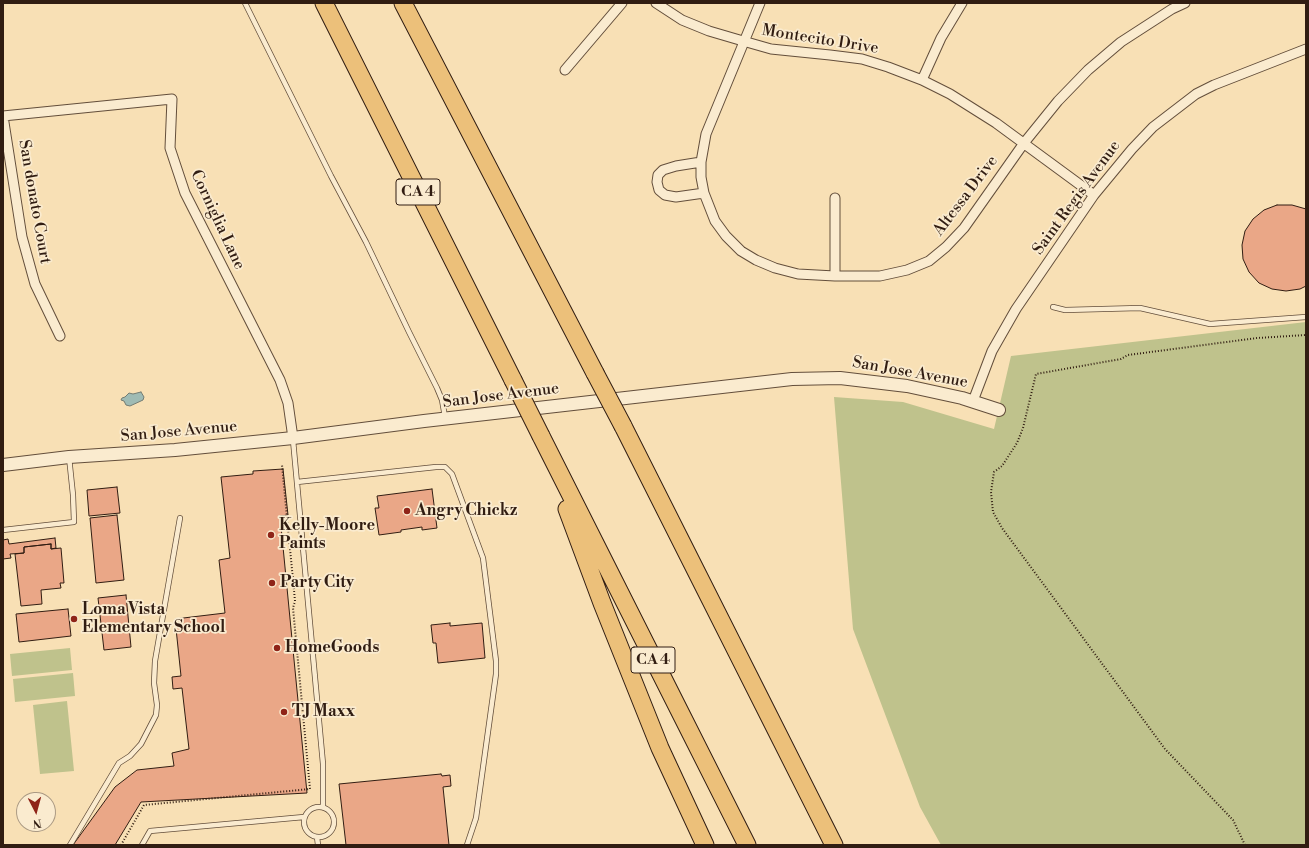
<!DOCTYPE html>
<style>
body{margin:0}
#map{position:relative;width:1309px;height:848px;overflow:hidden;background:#f8e0b5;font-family:"Libre Bodoni",serif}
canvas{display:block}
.frame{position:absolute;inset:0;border:4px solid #311d12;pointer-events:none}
.north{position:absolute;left:16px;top:792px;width:40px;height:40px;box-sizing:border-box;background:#faebcf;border:1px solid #aa9983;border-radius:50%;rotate:174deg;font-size:11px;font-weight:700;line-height:16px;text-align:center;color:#311d12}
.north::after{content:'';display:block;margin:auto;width:14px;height:18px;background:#8f2418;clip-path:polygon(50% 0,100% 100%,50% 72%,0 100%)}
</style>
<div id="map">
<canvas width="1309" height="848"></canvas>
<div class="frame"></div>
<div class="north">N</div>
</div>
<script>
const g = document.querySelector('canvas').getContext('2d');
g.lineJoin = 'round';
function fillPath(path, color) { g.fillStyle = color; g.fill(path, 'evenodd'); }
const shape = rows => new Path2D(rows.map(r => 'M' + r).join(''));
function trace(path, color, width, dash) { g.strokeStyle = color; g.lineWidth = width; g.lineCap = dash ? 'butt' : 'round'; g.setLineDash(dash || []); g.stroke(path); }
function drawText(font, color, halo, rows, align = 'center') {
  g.font = font + ' "Libre Bodoni",serif'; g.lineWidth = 3.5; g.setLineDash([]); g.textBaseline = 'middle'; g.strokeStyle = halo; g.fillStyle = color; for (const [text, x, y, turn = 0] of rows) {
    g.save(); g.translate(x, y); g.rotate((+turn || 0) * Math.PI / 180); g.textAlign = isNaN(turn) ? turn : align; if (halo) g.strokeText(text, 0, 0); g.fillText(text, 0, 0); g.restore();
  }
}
fillPath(shape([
 [1306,322,1306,845,941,845,920,807,853,629,834,397,903,402,994,429,1011,356],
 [70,648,72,670,12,676,10,654],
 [73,673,75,696,15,702,13,679],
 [67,701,74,771,40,774,33,705]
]), '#bfc28c');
const water = shape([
 [141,392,144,397,143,400,130,406,126,405,124,401,121,400,122,398,125,397,129,393,133,394,141,392]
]);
fillPath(water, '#9fbbb4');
trace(water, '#737c73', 1);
const building = shape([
 [1277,205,1292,205,1306,209,1306,286,1300,289,1286,291,1272,289,1259,283,1249,272,1243,259,1242,245,1245,231,1253,219,1264,210,1277,205],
 [283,469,288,515,280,516,307,793,141,802,115,845,73,845,115,787,137,770,174,766,172,753,189,749,182,688,173,689,172,677,181,676,175,619,225,613,219,560,230,558,221,477,253,474,253,471,283,469],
 [117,487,120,513,89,516,87,490,117,487],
 [432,489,437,528,422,530,422,527,401,530,401,532,379,535,375,508,379,508,377,496,432,489],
 [117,515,124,580,96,583,90,518,117,515],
 [55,538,56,548,51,549,51,544,24,547,24,553,10,554,11,558,3,559,3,540,8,539,9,544,55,538],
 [51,544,51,549,61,548,64,583,60,583,61,588,41,590,42,604,21,606,15,554,24,553,24,547,51,544],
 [126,595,131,647,104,650,98,598,126,595],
 [68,609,71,636,19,642,16,614,68,609],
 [450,623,450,626,482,623,485,658,438,663,436,643,433,643,431,625,450,623],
 [441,774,442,776,450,775,451,786,443,787,449,845,346,845,339,784,441,774]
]);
fillPath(building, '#eaa787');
trace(building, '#311d12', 1);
const service = shape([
 [245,3,331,176,366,242,409,332,437,388,442,400,445,417],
 [1053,307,1065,310,1140,308,1210,324,1306,317],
 [293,440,323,764,323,807],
 [297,482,436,467,445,467,452,474,483,558,496,661,496,674,476,818,467,845],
 [3,530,74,522,73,495,69,457],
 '304 822a15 15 0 1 1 30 0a15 15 0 1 1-30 0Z',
 [317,837,318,845],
 [70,845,119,763,130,756,141,744,156,715,157,705,154,683,155,661,180,518],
 [142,845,150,831,304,817]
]);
const minor = shape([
 [656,3,682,20,709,31,743,41,771,49,830,55,862,59,888,67,922,80,950,94,996,123,1094,195],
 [760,3,706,134,701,162,701,177,704,193,715,221,726,236,741,251,756,260,775,268,798,274,835,276,880,276,907,270,929,261,946,247,964,228,1024,143,1058,101,1088,70,1121,42,1172,9,1185,3],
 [565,70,622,3],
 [922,80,941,38,962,3],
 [3,116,172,99,170,148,185,193,280,380,288,403,293,438],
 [3,116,22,237,35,284,60,336],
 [701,162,676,166,663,170,658,175,657,182,659,190,665,195,676,197,704,193],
 [835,198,835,276],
 [973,401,992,351,1016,309,1094,195,1132,149,1153,127,1196,94,1214,85,1306,49]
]);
const tertiary = shape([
 [3,465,69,457,175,450,293,438,424,421,792,379,840,378,907,386,962,398,999,410]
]);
const motorway = shape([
 [324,3,513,380],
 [403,3,595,373],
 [623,426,834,845],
 [541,436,747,845],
 [567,509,602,603,660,748,705,845]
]);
trace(service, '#634e3b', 6);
trace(minor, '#634e3b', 11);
trace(tertiary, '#634e3b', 14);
trace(motorway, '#311d12', 19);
trace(shape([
 [121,845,144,805,310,789,293,608,295,601,282,465],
 [1245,845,1233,820,1165,749,1002,528,993,512,991,492,994,472,1002,466,1017,443,1023,428,1036,374,1121,359,1128,355,1257,338,1306,335]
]), '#311d12', 2, [1, 2]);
trace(service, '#faebcf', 4.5);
trace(minor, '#faebcf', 9);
trace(tertiary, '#faebcf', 12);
trace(motorway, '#ecc07a', 17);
const motorwayBridge = shape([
 [595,373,623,426],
 [513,380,541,436]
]);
trace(motorwayBridge, '#311d12', 19, []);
trace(motorwayBridge, '#ecc07a', 17);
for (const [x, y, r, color] of [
 [407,511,4,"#8f2418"],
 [271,535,4,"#8f2418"],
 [272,583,4,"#8f2418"],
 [74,619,4,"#8f2418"],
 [277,648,4,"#8f2418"],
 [284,712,4,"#8f2418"]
]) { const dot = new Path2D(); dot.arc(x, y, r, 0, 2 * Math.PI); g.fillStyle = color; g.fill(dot); trace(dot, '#faebcf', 1.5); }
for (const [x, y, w] of [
 [418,192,44],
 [653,660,44]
]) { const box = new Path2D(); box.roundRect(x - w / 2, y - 13, w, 26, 3); g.fillStyle = '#faebcf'; g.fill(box); trace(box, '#311d12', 1); }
drawText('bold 15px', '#311d12', null, [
 ["CA 4",418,192],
 ["CA 4",653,660]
]);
drawText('16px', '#311d12', '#faebcf', [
 ["Montecito Drive",820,40,9],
 ["Altessa Drive",966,196,-53],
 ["Saint Regis Avenue",1077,198,-54],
 ["San donato Court",34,202,80],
 ["Corniglia Lane",217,220,65],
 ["San Jose Avenue",910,373,10],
 ["San Jose Avenue",501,396,-7],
 ["San Jose Avenue",179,432,-5]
]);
drawText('bold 16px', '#311d12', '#faebcf', [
 ["Angry Chickz",415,511],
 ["Kelly-Moore",279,526],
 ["Paints",279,544],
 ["Party City",280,583],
 ["Loma Vista",82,610],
 ["Elementary School",82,628],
 ["HomeGoods",285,648],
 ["TJ Maxx",292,712]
], 'left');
</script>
